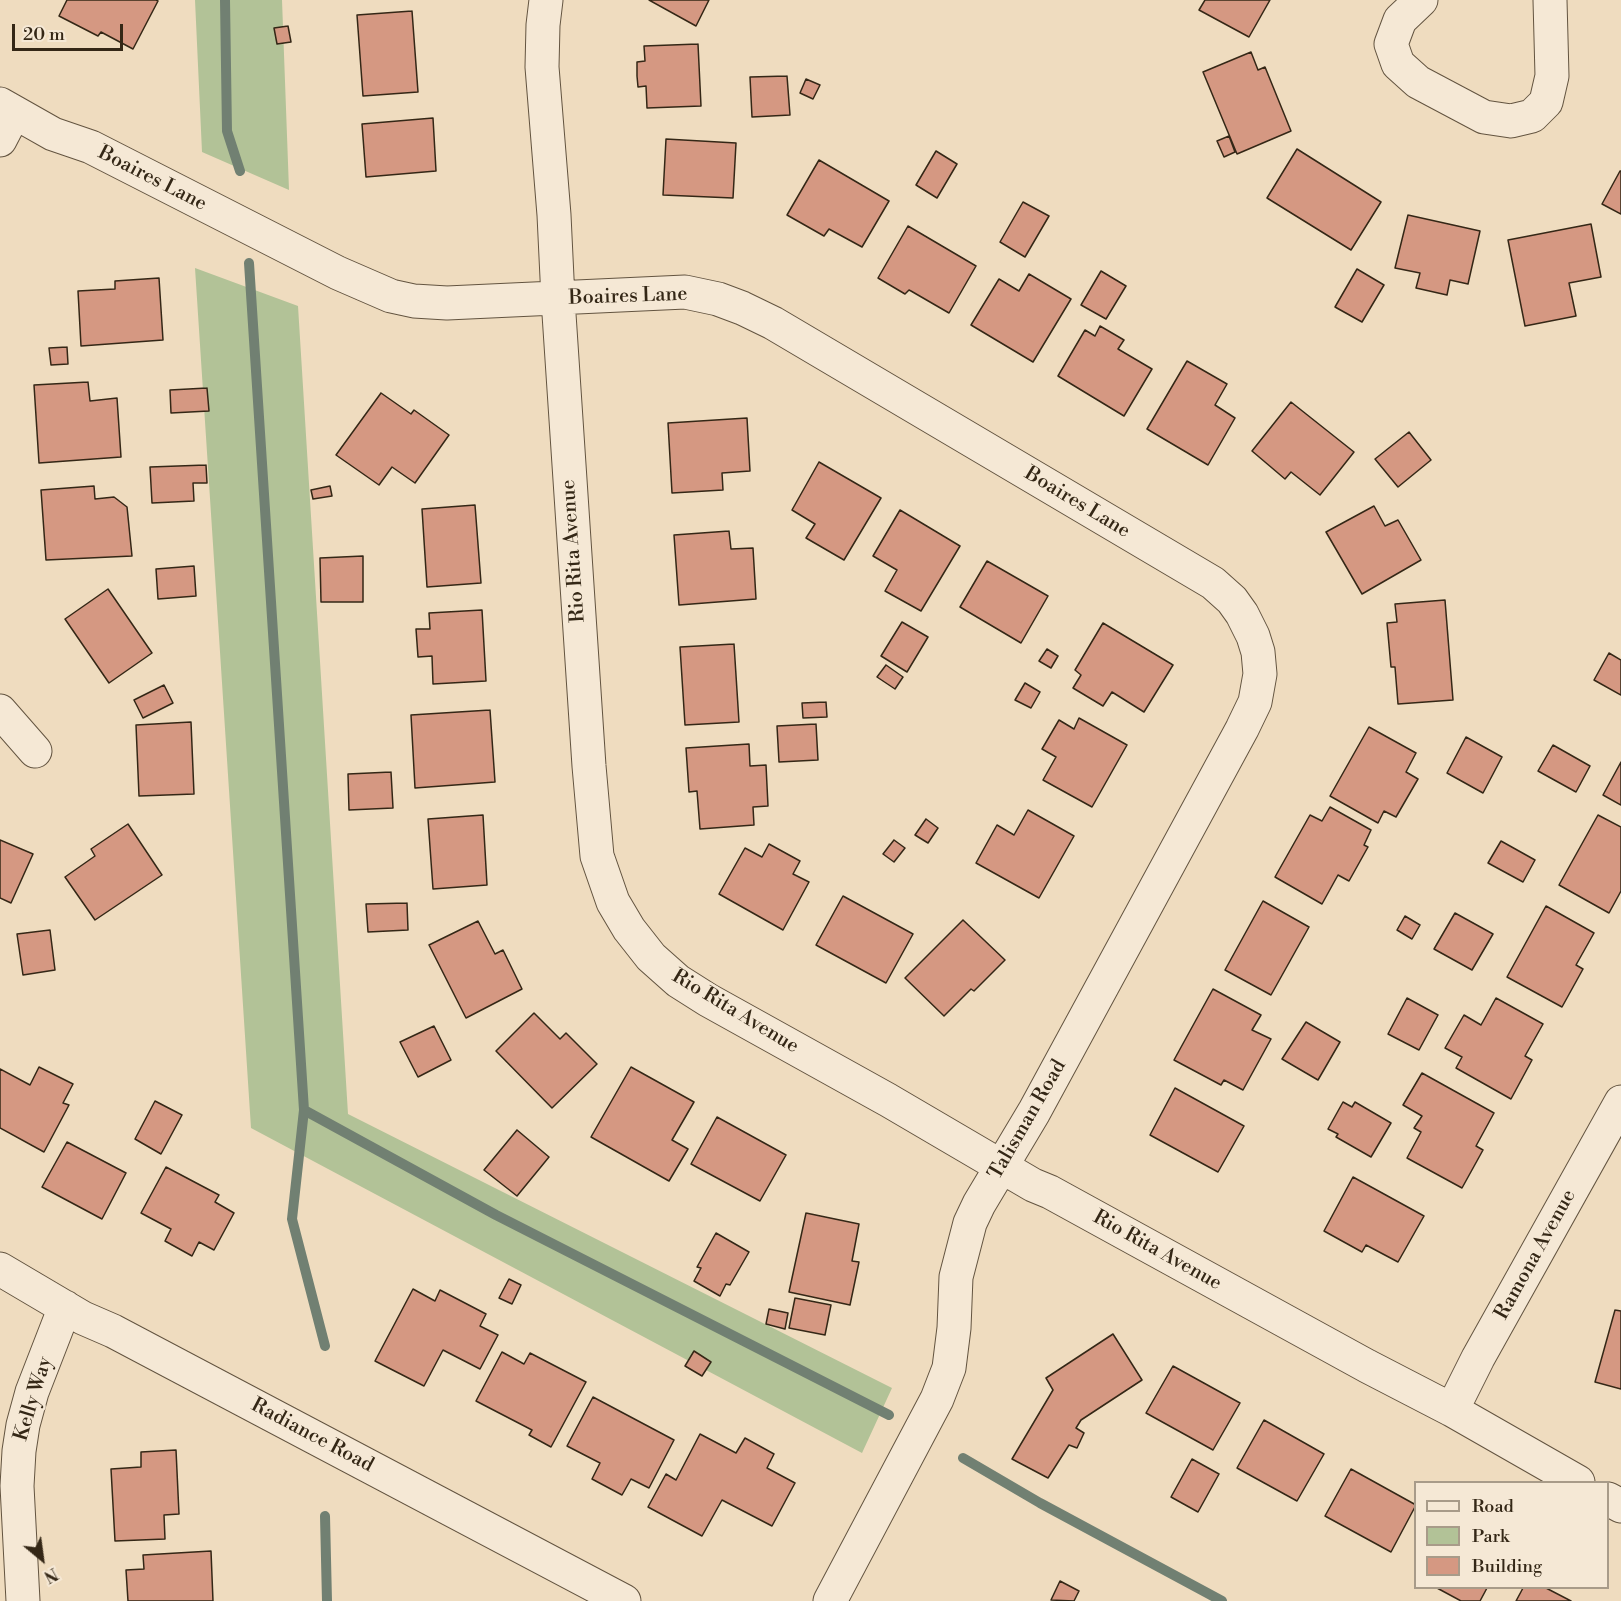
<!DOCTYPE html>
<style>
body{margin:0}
#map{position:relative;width:1621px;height:1601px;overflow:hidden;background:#efdcbf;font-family:"Libre Bodoni",serif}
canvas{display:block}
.legend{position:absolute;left:1414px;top:1481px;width:195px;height:108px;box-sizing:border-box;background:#f5e8d5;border:2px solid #a89b89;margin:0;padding:8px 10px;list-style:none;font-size:18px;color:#342716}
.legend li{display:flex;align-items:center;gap:12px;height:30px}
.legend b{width:30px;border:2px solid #a89b89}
.north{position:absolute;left:12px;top:1529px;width:60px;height:60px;-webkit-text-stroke:4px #f5e8d5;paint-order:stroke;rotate:151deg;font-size:16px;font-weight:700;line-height:24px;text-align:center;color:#342716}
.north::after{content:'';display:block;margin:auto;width:21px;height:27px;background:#342716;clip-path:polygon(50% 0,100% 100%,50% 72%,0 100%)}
.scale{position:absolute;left:12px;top:24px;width:111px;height:27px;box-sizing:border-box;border:3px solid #342716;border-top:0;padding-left:8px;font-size:18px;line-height:21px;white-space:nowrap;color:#342716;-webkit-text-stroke:4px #f5e8d5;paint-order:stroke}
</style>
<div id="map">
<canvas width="1621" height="1601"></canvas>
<ul class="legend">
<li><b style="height:8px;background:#f5e8d5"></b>Road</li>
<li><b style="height:16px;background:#b2c297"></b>Park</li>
<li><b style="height:16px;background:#d59882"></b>Building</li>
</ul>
<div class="north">N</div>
<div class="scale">20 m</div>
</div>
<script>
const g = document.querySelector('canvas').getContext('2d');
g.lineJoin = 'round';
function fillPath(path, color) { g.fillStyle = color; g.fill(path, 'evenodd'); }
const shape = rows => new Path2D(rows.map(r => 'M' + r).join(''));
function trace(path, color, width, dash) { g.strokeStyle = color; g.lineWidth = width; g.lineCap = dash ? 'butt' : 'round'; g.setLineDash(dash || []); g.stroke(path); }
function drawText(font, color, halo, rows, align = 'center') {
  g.font = font + ' "Libre Bodoni",serif'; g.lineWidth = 5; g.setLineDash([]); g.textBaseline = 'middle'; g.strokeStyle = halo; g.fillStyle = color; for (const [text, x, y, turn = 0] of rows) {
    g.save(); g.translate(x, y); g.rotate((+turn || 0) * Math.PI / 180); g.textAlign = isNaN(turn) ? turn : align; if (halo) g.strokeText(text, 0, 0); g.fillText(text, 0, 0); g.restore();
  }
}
fillPath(shape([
 [195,0,282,0,289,190,202,152],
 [195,268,298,306,348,1114,892,1388,862,1453,251,1128]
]), '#b2c297');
trace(shape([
 [225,0,227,131,240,171],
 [249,263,304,1110,496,1215,889,1415],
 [304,1110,292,1219,325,1346],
 [963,1458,1040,1503,1222,1601],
 [325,1516,327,1601]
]), '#718072', 10);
const building = shape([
 [67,0,156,0,158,1,133,49,101,32,98,36,59,16,67,0],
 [649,0,709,0,696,26,649,0],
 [1205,0,1270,0,1249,37,1199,10,1205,0],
 [412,11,418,92,363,96,357,15,412,11],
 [288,26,291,42,277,44,274,28,288,26],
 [698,44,701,106,647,108,646,86,638,87,637,76,637,62,645,61,644,46,698,44],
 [1251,52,1258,70,1265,67,1291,131,1237,154,1203,72,1251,52],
 [787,76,790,115,752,117,750,77,787,76],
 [806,79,820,85,813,99,800,93,806,79],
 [433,118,436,171,366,177,362,124,433,118],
 [1229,136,1235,152,1224,157,1217,141,1229,136],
 [666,139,736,143,733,198,663,195,666,139],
 [1297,149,1381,202,1351,250,1267,198,1297,149],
 [936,151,957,164,937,198,916,185,936,151],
 [819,160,889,201,862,247,829,229,824,236,787,215,819,160],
 [1620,171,1621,171,1621,214,1602,204,1620,171],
 [1023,202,1049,216,1025,257,1000,242,1023,202],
 [1408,215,1480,231,1468,284,1450,280,1447,295,1416,288,1420,273,1395,268,1408,215],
 [1591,224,1601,277,1569,283,1576,316,1525,326,1508,240,1591,224],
 [908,226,976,266,949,313,911,291,909,290,905,294,878,278,908,226],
 [1357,269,1384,285,1362,322,1335,307,1357,269],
 [1101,271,1126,286,1106,319,1081,305,1101,271],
 [1029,274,1071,299,1033,362,971,325,999,279,1019,291,1029,274],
 [159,278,163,340,81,346,78,291,115,289,115,281,159,278],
 [1100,326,1124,340,1118,349,1152,369,1124,416,1058,376,1085,330,1095,336,1100,326],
 [67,347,68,364,51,365,49,348,67,347],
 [1187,361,1227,384,1215,405,1235,418,1208,465,1147,429,1187,361],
 [88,382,90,401,117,398,121,457,39,463,34,385,88,382],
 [207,388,209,411,171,413,170,390,207,388],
 [381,393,411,414,414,410,449,435,415,483,392,467,379,485,336,455,381,393],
 [1291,402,1354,452,1320,495,1291,472,1285,479,1252,451,1291,402],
 [747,418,750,471,722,473,723,490,672,493,668,423,747,418],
 [1409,432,1431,460,1398,487,1375,459,1409,432],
 [819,462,881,498,844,560,806,538,815,524,792,510,819,462],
 [206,465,207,483,193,483,194,501,152,503,150,467,206,465],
 [94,486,95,499,114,497,127,507,132,556,46,560,41,490,94,486],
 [330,486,332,496,313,499,311,490,330,486],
 [475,505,481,583,427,587,422,509,475,505],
 [1374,506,1385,526,1398,520,1421,560,1362,594,1326,532,1374,506],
 [900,510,960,546,921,611,885,591,897,570,873,556,900,510],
 [729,531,731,549,753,548,756,599,679,605,674,535,729,531],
 [363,556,363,602,321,602,320,558,363,556],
 [987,561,1048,596,1021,643,960,607,987,561],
 [194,566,196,596,158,599,156,569,194,566],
 [108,589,152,653,109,683,65,619,108,589],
 [1445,600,1453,700,1398,704,1395,667,1391,667,1387,623,1397,622,1395,604,1445,600],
 [482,610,486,681,433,684,432,656,418,657,416,629,430,629,429,613,482,610],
 [902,622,928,637,907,672,881,656,902,622],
 [1103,623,1173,665,1144,712,1112,692,1103,706,1073,688,1081,675,1075,670,1103,623],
 [734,644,739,722,685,725,680,647,734,644],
 [1047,649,1058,656,1051,668,1039,661,1047,649],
 [1609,653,1621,660,1621,695,1594,680,1609,653],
 [886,665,903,677,895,689,877,677,886,665],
 [1025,683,1040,692,1031,708,1015,700,1025,683],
 [164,685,173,703,143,718,134,700,164,685],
 [826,702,827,717,803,718,802,703,826,702],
 [490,710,495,782,415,788,411,715,490,710],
 [1079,718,1127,745,1092,807,1043,780,1056,757,1042,749,1059,720,1074,729,1079,718],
 [191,722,194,794,139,796,136,725,191,722],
 [816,724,818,760,779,762,777,726,816,724],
 [1369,727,1416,753,1406,772,1418,779,1396,817,1384,811,1378,823,1330,796,1369,727],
 [1466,737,1502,757,1483,793,1447,773,1466,737],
 [749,744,750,766,766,765,768,806,753,807,754,825,700,829,697,791,689,792,686,748,749,744],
 [1553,745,1590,766,1576,792,1538,771,1553,745],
 [1621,762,1621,805,1603,795,1621,762],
 [391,772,393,808,349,810,348,774,391,772],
 [1330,807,1371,830,1364,845,1368,847,1349,881,1338,875,1322,904,1275,877,1310,815,1322,821,1330,807],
 [1028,810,1074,836,1039,898,976,863,997,825,1014,835,1028,810],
 [483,815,487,885,433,889,428,819,483,815],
 [1598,815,1621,827,1621,891,1609,913,1559,885,1598,815],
 [926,819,938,828,928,843,915,835,926,819],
 [128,824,162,875,95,920,65,877,95,856,91,849,128,824],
 [0,840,33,854,11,903,0,898,0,840],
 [894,840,905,848,894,862,883,854,894,840],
 [1501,841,1535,860,1523,882,1488,863,1501,841],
 [769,844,800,861,793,874,809,882,783,930,719,894,745,848,762,857,769,844],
 [843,896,913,934,886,983,816,945,843,896],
 [1263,901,1309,927,1271,995,1225,970,1263,901],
 [407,903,408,930,368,932,366,904,407,903],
 [1546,906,1594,933,1576,965,1583,969,1562,1007,1507,977,1546,906],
 [1455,913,1493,934,1472,970,1434,949,1455,913],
 [1405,916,1420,925,1412,939,1397,930,1405,916],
 [963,920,1005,960,974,991,971,989,944,1016,905,978,963,920],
 [478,921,495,954,503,950,522,989,466,1018,429,945,478,921],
 [50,930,55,970,23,975,17,934,50,930],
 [1213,989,1261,1015,1252,1030,1271,1039,1243,1090,1224,1080,1221,1085,1174,1060,1213,989],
 [1407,998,1438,1015,1419,1050,1388,1034,1407,998],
 [1496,998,1543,1024,1525,1056,1532,1060,1511,1099,1456,1068,1462,1057,1445,1048,1464,1015,1481,1025,1496,998],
 [534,1013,560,1039,566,1033,597,1064,552,1108,496,1051,534,1013],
 [1306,1022,1340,1042,1318,1080,1282,1059,1306,1022],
 [434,1026,451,1060,418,1077,400,1042,434,1026],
 [39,1067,73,1084,63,1103,69,1105,44,1152,0,1128,0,1069,30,1085,39,1067],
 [631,1067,694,1102,672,1140,688,1149,669,1181,591,1137,631,1067],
 [1422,1073,1494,1113,1476,1146,1483,1150,1462,1188,1407,1158,1421,1132,1414,1128,1422,1116,1403,1105,1422,1073],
 [1175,1088,1244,1126,1218,1172,1150,1135,1175,1088],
 [155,1101,182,1115,161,1154,135,1139,155,1101],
 [1343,1102,1352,1107,1355,1102,1391,1123,1371,1157,1336,1137,1338,1134,1328,1129,1343,1102],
 [717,1117,786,1155,760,1201,691,1164,717,1117],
 [517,1130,549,1157,517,1196,484,1170,517,1130],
 [67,1142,126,1173,102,1219,42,1187,67,1142],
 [166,1167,219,1195,215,1202,234,1213,214,1250,199,1242,192,1256,165,1241,171,1229,141,1213,166,1167],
 [1353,1177,1424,1216,1398,1262,1366,1245,1362,1252,1324,1231,1353,1177],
 [806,1213,859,1224,852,1261,859,1262,850,1305,789,1292,806,1213],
 [716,1233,749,1252,730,1285,726,1284,720,1296,694,1281,701,1268,697,1267,716,1233],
 [509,1279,521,1285,512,1304,499,1298,509,1279],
 [413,1289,435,1301,440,1290,486,1314,480,1326,498,1335,480,1369,443,1350,424,1386,375,1361,413,1289],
 [795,1298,831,1305,825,1335,789,1328,795,1298],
 [769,1309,788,1313,785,1329,766,1324,769,1309],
 [1615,1310,1621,1311,1621,1389,1595,1382,1615,1310],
 [1113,1334,1142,1380,1081,1420,1076,1428,1084,1433,1077,1448,1069,1445,1048,1478,1012,1459,1053,1390,1046,1378,1113,1334],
 [694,1351,711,1362,702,1376,685,1366,694,1351],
 [502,1352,524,1364,530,1353,586,1382,551,1447,529,1435,532,1430,476,1401,502,1352],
 [1173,1366,1240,1403,1213,1450,1146,1413,1173,1366],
 [593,1397,674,1440,649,1488,631,1479,622,1495,592,1479,600,1463,567,1446,593,1397],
 [1264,1420,1324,1454,1297,1501,1237,1468,1264,1420],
 [700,1434,736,1453,745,1438,774,1454,767,1468,795,1483,772,1526,722,1500,702,1536,648,1507,666,1474,676,1480,700,1434],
 [176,1450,179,1514,164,1515,165,1539,115,1541,111,1469,141,1467,141,1452,176,1450],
 [1192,1459,1219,1474,1198,1512,1171,1497,1192,1459],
 [1351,1469,1416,1505,1391,1552,1325,1516,1351,1469],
 [211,1551,213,1601,128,1601,126,1570,144,1569,143,1555,211,1551],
 [1060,1581,1079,1591,1074,1601,1051,1600,1060,1581],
 [1437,1588,1487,1588,1480,1601,1461,1601,1437,1588],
 [1523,1588,1546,1588,1571,1601,1516,1601,1523,1588]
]);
fillPath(building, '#d59882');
trace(building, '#342716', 1.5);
const street = shape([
 [546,0,543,25,542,67,554,215,558,299,589,766,597,856,613,902,629,929,651,957,678,981,708,1000,888,1100,1033,1185,1050,1192,1367,1366,1452,1410,1578,1482],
 [1421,0,1400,20,1391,44,1398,64,1418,82,1484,117,1511,121,1532,116,1546,102,1552,76,1550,0],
 [0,104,53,134,91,147,338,273,391,296,414,301,447,303,685,292,718,299,742,308,773,323,1213,583,1232,600,1242,614,1253,636,1258,652,1260,674,1255,702,1242,729,1034,1112,979,1204,970,1223,956,1277,954,1328,949,1368,937,1399,830,1601],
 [0,140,14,113],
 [0,711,35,751],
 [0,1269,83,1318,113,1331,624,1601],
 [1452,1410,1478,1358,1621,1102],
 [1608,1499,1621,1506],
 [23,1601,17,1486,19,1451,23,1425,32,1392,65,1307]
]);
trace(street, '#635440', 35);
trace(street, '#f5e8d5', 33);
drawText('20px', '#342716', '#f5e8d5', [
 ["Boaires Lane",152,179,27],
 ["Boaires Lane",628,297,-2],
 ["Boaires Lane",1077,503,31],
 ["Rio Rita Avenue",574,551,-94],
 ["Rio Rita Avenue",735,1012,31],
 ["Talisman Road",1028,1120,-60],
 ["Rio Rita Avenue",1157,1251,29],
 ["Ramona Avenue",1536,1255,-61],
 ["Kelly Way",34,1399,-73],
 ["Radiance Road",312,1436,28]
]);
</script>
